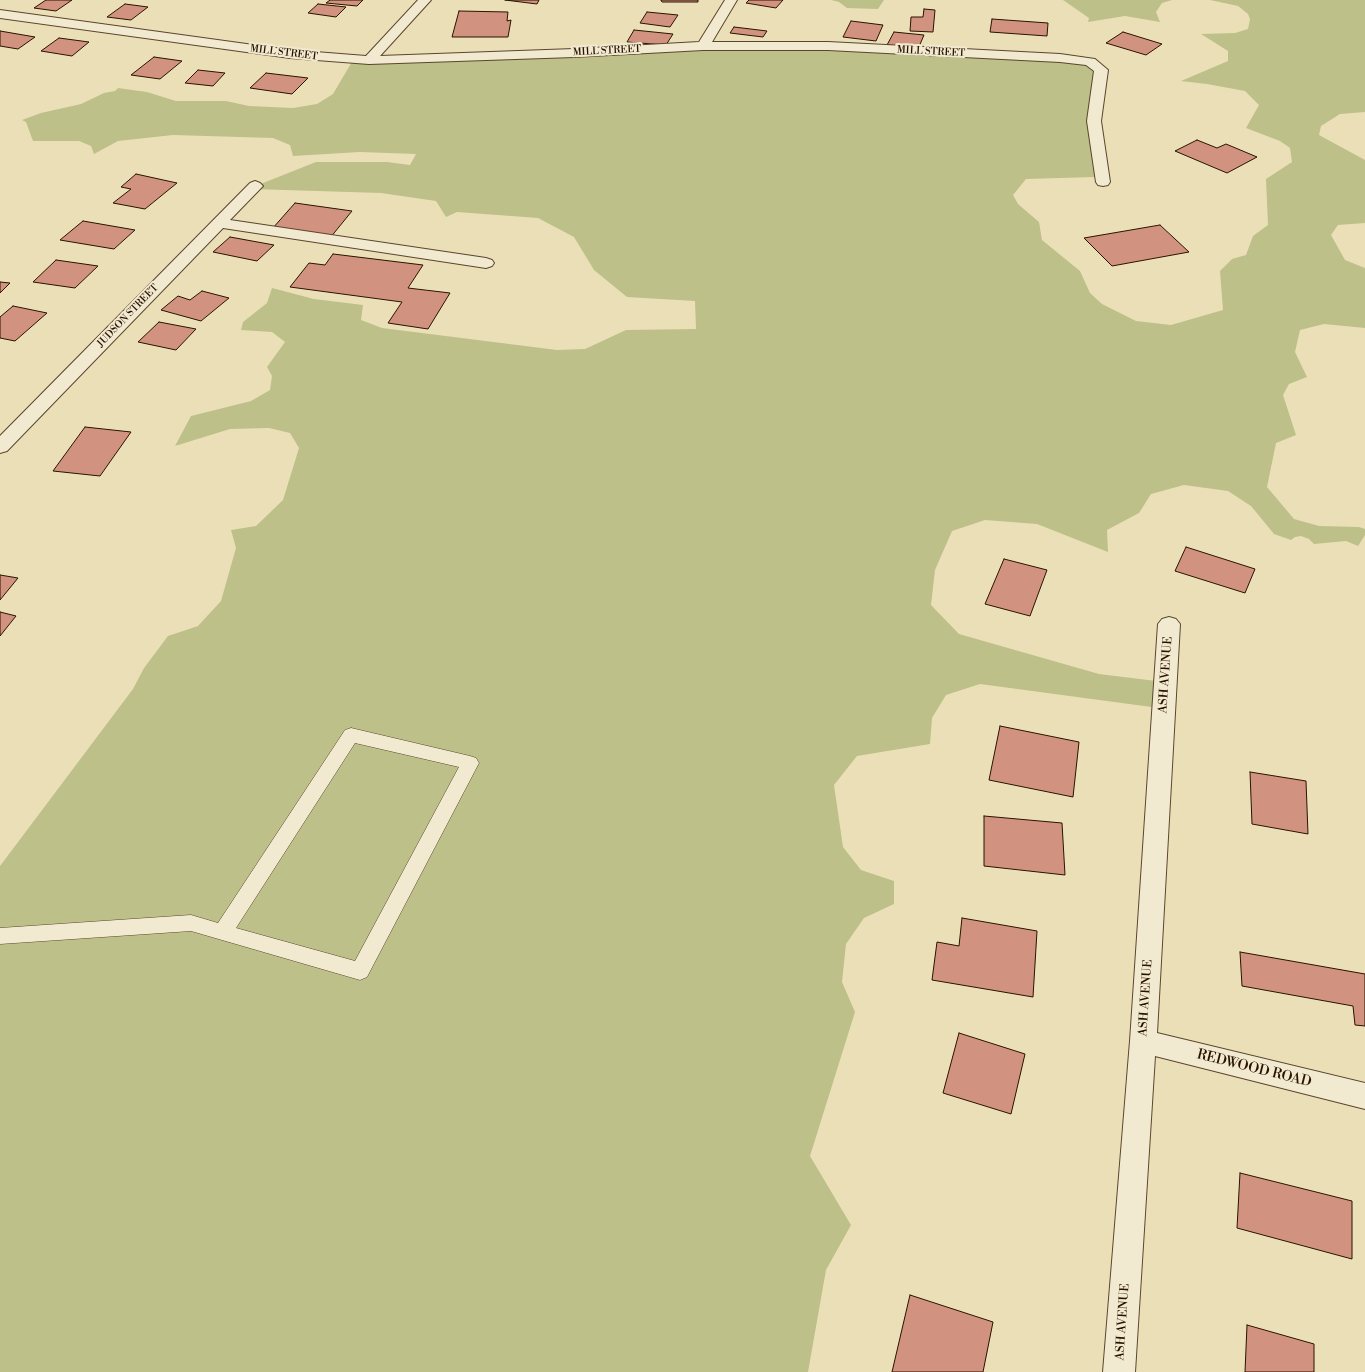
<!DOCTYPE html>
<style>
body{margin:0}
canvas{display:block;background:#ebdfb7}
</style>
<canvas width="1365" height="1372"></canvas>
<script>
const g = document.querySelector('canvas').getContext('2d');
g.lineJoin = 'round';
function fillPath(path, color) { g.fillStyle = color; g.fill(path, 'evenodd'); }
const shape = rows => new Path2D(rows.map(r => 'M' + r).join(''));
function trace(path, color, width, dash) { g.strokeStyle = color; g.lineWidth = width; g.lineCap = dash ? 'butt' : 'round'; g.setLineDash(dash || []); g.stroke(path); }
function drawText(font, color, halo, rows, align = 'center') {
  g.font = font + ' "Libre Bodoni",serif'; g.lineWidth = 4; g.setLineDash([]); g.textBaseline = 'middle'; g.strokeStyle = halo; g.fillStyle = color; for (const [text, x, y, turn = 0] of rows) {
    g.save(); g.translate(x, y); g.rotate((+turn || 0) * Math.PI / 180); g.textAlign = isNaN(turn) ? turn : align; if (halo) g.strokeText(text, 0, 0); g.fillText(text, 0, 0); g.restore();
  }
}
fillPath(shape([
 [831,0,884,0,878,9,847,8,839,2],
 [1063,0,1172,0,1162,3,1156,12,1160,22,1125,16,1088,22,1089,18],
 [1210,0,1365,0,1365,112,1340,114,1321,126,1319,135,1365,160,1365,223,1338,225,1331,235,1345,260,1365,268,1365,328,1324,324,1300,330,1295,352,1307,377,1289,384,1283,395,1296,435,1276,443,1267,487,1294,519,1319,526,1359,527,1365,529,1365,535,1358,546,1346,541,1314,544,1309,539,1301,536,1295,537,1291,540,1274,534,1251,506,1228,491,1184,485,1151,494,1139,513,1107,530,1108,552,1037,524,985,520,952,531,935,570,931,605,959,634,1099,674,1156,681,1159,708,980,684,946,695,932,718,930,744,857,756,834,785,843,847,861,870,894,881,894,904,864,918,846,944,842,982,855,1012,810,1156,851,1225,826,1270,808,1372,0,1372,0,866,133,689,144,668,168,636,198,626,221,601,236,548,231,530,256,526,283,500,299,448,290,433,269,428,230,429,175,446,191,416,251,401,270,390,272,376,267,367,285,342,272,332,241,330,243,322,267,303,272,288,314,299,363,305,361,320,382,328,557,350,585,349,626,330,696,329,695,301,627,297,594,270,574,237,538,218,457,212,446,217,436,201,381,193,252,189,253,187,316,162,387,162,410,165,416,154,360,152,293,156,290,145,273,138,173,135,118,141,94,154,91,146,79,141,33,141,26,122,22,120,41,113,81,104,104,93,115,91,118,88,147,92,176,101,226,101,249,106,293,108,317,104,333,94,353,60,575,52,843,47,1089,64,1099,74,1099,175,1094,177,1026,179,1013,195,1018,204,1039,222,1042,240,1080,271,1090,293,1102,304,1136,321,1171,325,1223,310,1220,271,1232,259,1246,255,1253,236,1268,225,1266,179,1292,162,1290,148,1280,141,1246,128,1259,105,1245,91,1207,84,1181,81,1228,61,1228,51,1201,34,1235,33,1248,29,1250,19,1248,14,1238,6]
]), '#bec089');
const building = shape([
 [46,0,72,0,56,11,34,8,46,0],
 [330,0,363,0,357,6,326,3,330,0],
 [505,0,539,0,537,4,505,0],
 [661,0,698,0,698,2,662,2,661,0],
 [749,0,783,0,776,8,746,3,749,0],
 [125,4,148,7,131,20,107,17,125,4],
 [318,4,346,7,336,17,308,13,318,4],
 [924,9,935,10,933,32,910,31,911,17,923,17,924,9],
 [459,11,508,12,507,21,511,20,508,37,452,37,459,11],
 [647,12,678,15,670,27,640,23,647,12],
 [992,19,1048,23,1047,36,990,32,992,19],
 [851,21,883,25,876,41,843,37,851,21],
 [734,27,767,31,763,37,730,33,734,27],
 [634,30,673,34,666,45,627,42,634,30],
 [0,31,35,37,18,49,0,46,0,31],
 [894,32,924,35,918,49,887,45,894,32],
 [1123,32,1162,44,1146,55,1106,43,1123,32],
 [59,38,89,42,72,56,41,51,59,38],
 [154,57,182,61,160,79,131,75,154,57],
 [198,70,225,73,213,86,185,83,198,70],
 [266,73,308,78,292,94,250,88,266,73],
 [1197,140,1217,148,1226,144,1257,157,1227,173,1175,151,1197,140],
 [136,174,177,183,145,209,113,203,131,189,121,187,136,174],
 [295,203,352,211,330,238,272,229,295,203],
 [83,221,135,230,114,249,60,240,83,221],
 [1160,225,1189,252,1112,266,1084,238,1160,225],
 [230,237,274,245,257,261,213,252,230,237],
 [333,254,423,265,408,288,450,293,428,329,388,323,402,302,290,287,309,263,325,265,333,254],
 [56,260,98,266,75,288,33,282,56,260],
 [0,282,10,283,0,293,0,282],
 [202,291,229,298,201,321,161,310,178,296,190,300,202,291],
 [13,306,47,313,15,341,0,338,0,317,13,306],
 [159,322,196,329,176,350,138,342,159,322],
 [85,427,131,432,100,476,53,471,85,427],
 [1186,547,1255,569,1245,593,1175,571,1186,547],
 [1004,559,1047,570,1030,616,985,604,1004,559],
 [0,575,18,578,0,600,0,575],
 [0,612,16,616,0,636,0,612],
 [1000,726,1079,742,1073,797,989,780,1000,726],
 [1250,772,1306,781,1308,834,1252,824,1250,772],
 [984,816,1062,823,1065,875,984,866,984,816],
 [962,918,1037,931,1033,997,932,980,937,942,959,946,962,918],
 [1240,952,1365,974,1365,1026,1355,1025,1353,1006,1242,986,1240,952],
 [959,1033,1025,1054,1011,1114,943,1093,959,1033],
 [1240,1173,1352,1201,1352,1259,1237,1228,1240,1173],
 [910,1295,993,1322,983,1372,892,1372,910,1295],
 [1247,1325,1314,1344,1314,1372,1245,1372,1247,1325]
]);
fillPath(building, '#d1937f');
trace(building, '#291300', 1);
const lane = shape([
 [351,728,470,756,476,758,479,763,367,977,360,980,191,931,0,944,0,928,191,915,218,923,345,730,351,728],
 [355,743,459,767,355,961,236,928,355,743]
]);
const street = shape([
 [418,0,431,0,380,56,574,49,699,42,725,0,737,0,712,42,828,42,1060,54,1095,59,1108,70,1101,121,1110,182,1108,185,1103,186,1098,185,1096,182,1087,121,1094,71,1086,65,1060,62,828,50,703,50,574,57,369,64,290,58,0,18,0,10,290,50,366,56,418,0],
 [255,181,260,183,263,186,230,220,486,258,492,260,494,263,492,266,486,268,223,228,7,451,0,453,0,436,250,183,255,181],
 [1169,617,1176,619,1180,624,1157,1033,1365,1083,1365,1109,1155,1056,1135,1372,1103,1372,1130,1041,1158,624,1162,619,1169,617]
]);
trace(lane, '#5a462e', 1);
trace(street, '#5a462e', 2);
fillPath(lane, '#f2ead0');
fillPath(street, '#f2ead0');
drawText('10px', '#291300', '#f2ead0', [
 ["MILL STREET",607,51,-3],
 ["MILL STREET",931,52,3],
 ["MILL STREET",284,53,7],
 ["JUDSON STREET",128,316,-46]
]);
drawText('12px', '#291300', '#f2ead0', [
 ["ASH AVENUE",1166,675,-86],
 ["ASH AVENUE",1146,998,-86],
 ["ASH AVENUE",1123,1322,-86]
]);
drawText('14px', '#291300', '#f2ead0', [
 ["REDWOOD ROAD",1254,1069,14]
]);
</script>
